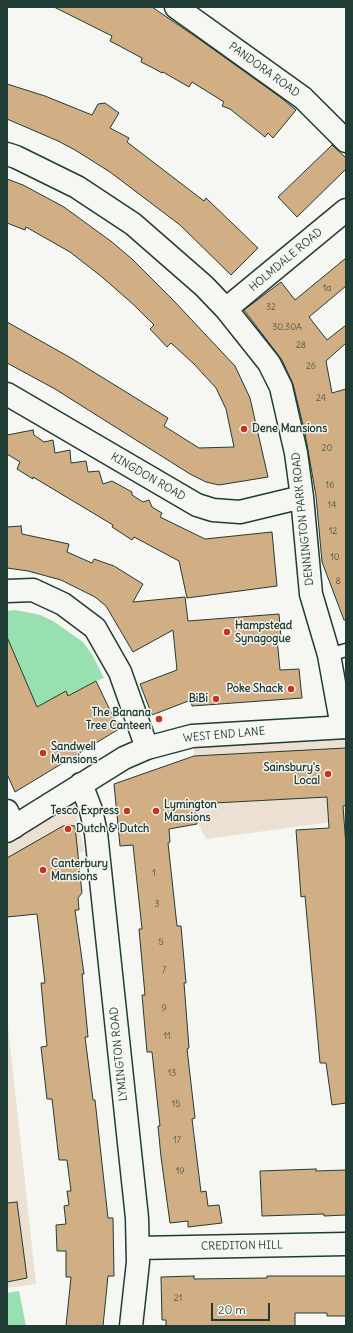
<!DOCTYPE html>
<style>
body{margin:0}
#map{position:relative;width:353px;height:1333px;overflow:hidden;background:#f6f6f2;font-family:Delius,sans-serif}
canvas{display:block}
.frame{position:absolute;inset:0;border:8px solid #1f3d34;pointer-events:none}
.scale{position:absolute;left:211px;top:1303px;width:59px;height:18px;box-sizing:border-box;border:2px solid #1f3d34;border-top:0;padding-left:5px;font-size:12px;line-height:14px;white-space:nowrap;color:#1f3d34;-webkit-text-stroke:3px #f6f6f2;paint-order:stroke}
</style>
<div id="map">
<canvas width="353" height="1333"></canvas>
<div class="frame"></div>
<div class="scale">20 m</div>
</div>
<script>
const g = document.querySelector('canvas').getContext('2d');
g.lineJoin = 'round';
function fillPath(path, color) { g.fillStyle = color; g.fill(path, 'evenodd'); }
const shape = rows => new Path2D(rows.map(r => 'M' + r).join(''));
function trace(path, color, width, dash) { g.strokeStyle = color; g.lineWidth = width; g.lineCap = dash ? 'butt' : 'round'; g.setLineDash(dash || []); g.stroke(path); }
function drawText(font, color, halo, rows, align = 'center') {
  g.font = font + ' Delius,sans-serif'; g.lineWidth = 3; g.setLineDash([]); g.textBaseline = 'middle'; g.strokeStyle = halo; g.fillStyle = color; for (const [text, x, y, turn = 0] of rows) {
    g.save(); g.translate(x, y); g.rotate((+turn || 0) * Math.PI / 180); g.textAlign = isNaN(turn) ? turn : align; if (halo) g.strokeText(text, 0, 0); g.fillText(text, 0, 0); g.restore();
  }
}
fillPath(shape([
 [346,730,346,820,206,839,197,821,195,801,194,746],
 [72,791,84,851,7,882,7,828],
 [7,1017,36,1284,7,1288]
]), '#ebe0d1');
fillPath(shape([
 [14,610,26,612,40,615,53,621,83,642,93,656,104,678,96,681,68,696,66,692,23,715,23,676,17,660,12,662,7,638,7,611],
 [19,1291,26,1326,7,1326,7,1293]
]), '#98e0af');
const building = shape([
 [54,7,152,7,199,39,280,97,296,110,273,138,268,133,265,137,230,109,222,106,224,102,192,82,189,87,163,72,162,73,153,68,141,62,142,58,110,41,112,36,54,7],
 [7,84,45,96,92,115,98,104,105,103,119,113,110,128,129,138,127,142,204,201,206,198,258,248,231,275,180,225,110,172,75,150,58,141,7,119,7,84],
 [332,145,346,158,346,169,297,217,278,197,332,145],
 [7,179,23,185,64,207,112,242,132,259,174,301,235,366,250,398,268,477,219,485,206,482,190,474,55,389,7,363,7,322,71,358,168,418,164,426,199,448,234,447,226,409,216,388,194,364,171,343,167,347,150,329,154,325,134,305,102,277,70,252,26,227,25,230,7,223,7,179],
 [346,258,346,286,309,317,327,340,346,325,346,343,326,361,332,393,346,389,346,620,344,620,322,562,316,496,305,433,293,384,282,360,244,310,281,282,295,300,346,258],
 [33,430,34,435,44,442,53,440,55,453,70,450,71,463,86,461,88,472,99,471,103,484,112,481,132,492,132,495,143,502,149,500,152,507,162,513,160,517,205,539,272,532,277,586,187,598,179,561,134,537,132,540,112,527,113,525,33,477,33,479,17,469,20,462,7,454,7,435,33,430],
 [21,526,22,534,69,544,67,552,92,563,94,559,114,566,143,584,133,602,185,597,188,621,279,614,281,637,277,638,280,670,299,669,302,698,192,706,191,700,152,715,140,684,177,670,173,630,133,652,106,606,95,597,61,580,28,571,7,568,7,527,21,526],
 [7,637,37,707,66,691,68,696,96,681,119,729,15,792,7,774,7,637],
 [346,748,346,805,343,806,346,846,346,1103,332,1105,326,1063,320,1063,305,896,301,897,296,830,329,828,327,797,195,804,197,824,169,829,170,842,168,843,177,926,181,926,186,983,184,983,189,1048,187,1049,195,1118,192,1119,201,1192,206,1191,208,1206,219,1205,222,1223,188,1227,188,1221,170,1223,161,1157,158,1126,160,1126,152,1052,147,1052,142,995,145,995,139,929,142,929,133,845,120,846,114,784,194,756,346,748],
 [68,825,75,826,82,893,78,898,79,910,75,910,84,974,82,974,88,1037,85,1037,93,1100,95,1100,108,1218,113,1218,114,1276,108,1276,103,1326,66,1326,71,1277,66,1277,66,1251,57,1251,56,1225,66,1224,64,1206,69,1205,67,1191,71,1191,67,1160,59,1160,52,1099,47,1099,41,1047,47,1046,41,983,45,983,37,914,7,917,7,858,63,826,68,825],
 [316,1169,316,1171,346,1170,346,1215,324,1216,324,1214,262,1216,260,1171,316,1169],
 [17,1202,27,1278,7,1282,7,1203,17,1202],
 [194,1276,194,1279,267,1278,267,1276,346,1276,346,1316,327,1316,327,1313,295,1313,295,1326,166,1326,166,1320,162,1320,161,1277,194,1276]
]);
fillPath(building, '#d2ae84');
trace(building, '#1f3d34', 1);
const lane = shape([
 [329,655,346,650]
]);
const street = shape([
 [176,7,303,98,346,141],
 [7,154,16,157,77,187,133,224,204,286,226,309,269,363,281,387,296,453,302,497,311,594,329,655,342,727],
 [226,309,346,210],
 [7,394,197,505,213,510,240,512,302,497],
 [7,591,33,590,63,604,95,628,120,672,147,748],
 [7,811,14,827],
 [138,1248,346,1244]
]);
const secondary = shape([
 [81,784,91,810,96,833,137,1218,138,1262,131,1326],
 [7,831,124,758,147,748,192,736,346,727]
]);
trace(lane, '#1f3d34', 15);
trace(street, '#1f3d34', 25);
trace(secondary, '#1f3d34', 25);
trace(lane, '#f6f6f2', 12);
trace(street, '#f6f6f2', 22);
trace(secondary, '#f6f6f2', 22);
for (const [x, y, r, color] of [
 [244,429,4,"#c8321e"],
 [227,632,4,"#c8321e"],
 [291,689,4,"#c8321e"],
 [216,699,4,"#c8321e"],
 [159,719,4,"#c8321e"],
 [43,753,4,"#c8321e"],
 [328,774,4,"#c8321e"],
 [127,811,4,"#c8321e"],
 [156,811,4,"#c8321e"],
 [68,829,4,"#c8321e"],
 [43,870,4,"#c8321e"]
]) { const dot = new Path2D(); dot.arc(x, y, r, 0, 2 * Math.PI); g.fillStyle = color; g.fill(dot); trace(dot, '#f6f6f2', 1.5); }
drawText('9px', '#4c5948', null, [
 ["1a",327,288],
 ["32",271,307],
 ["30,30A",287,327],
 ["28",301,345],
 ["26",311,366],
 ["24",321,398],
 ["20",327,448],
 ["16",330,485],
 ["14",332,505],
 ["12",333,531],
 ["10",335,557],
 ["8",338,581],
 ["1",154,873],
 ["3",157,904],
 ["5",161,942],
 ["7",164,970],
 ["9",164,1008],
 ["11",167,1036],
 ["13",172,1073],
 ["15",176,1104],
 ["17",177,1140],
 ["19",180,1171],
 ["21",178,1298]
]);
drawText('11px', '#1f3d34', '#f6f6f2', [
 ["PANDORA ROAD",264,70,36],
 ["HOLMDALE ROAD",286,260,-40],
 ["KINGDON ROAD",148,477,30],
 ["DENNINGTON PARK ROAD",303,519,-96],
 ["WEST END LANE",224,735,-5],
 ["LYMINGTON ROAD",119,1054,-96],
 ["CREDITON HILL",242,1246,-1]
]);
drawText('bold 11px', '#1f3d34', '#f6f6f2', [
 ["Dene Mansions",252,429],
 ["Hampstead",235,626],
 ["Synagogue",235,639],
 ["Poke Shack",283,689,"right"],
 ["BiBi",208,699,"right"],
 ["The Banana",151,713,"right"],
 ["Tree Canteen",151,726,"right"],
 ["Sandwell",51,747],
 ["Mansions",51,760],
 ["Sainsbury's",320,768,"right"],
 ["Local",320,781,"right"],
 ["Lymington",164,805],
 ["Mansions",164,818],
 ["Tesco Express",119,811,"right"],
 ["Dutch & Dutch",76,829],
 ["Canterbury",51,864],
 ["Mansions",51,877]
], 'left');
</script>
